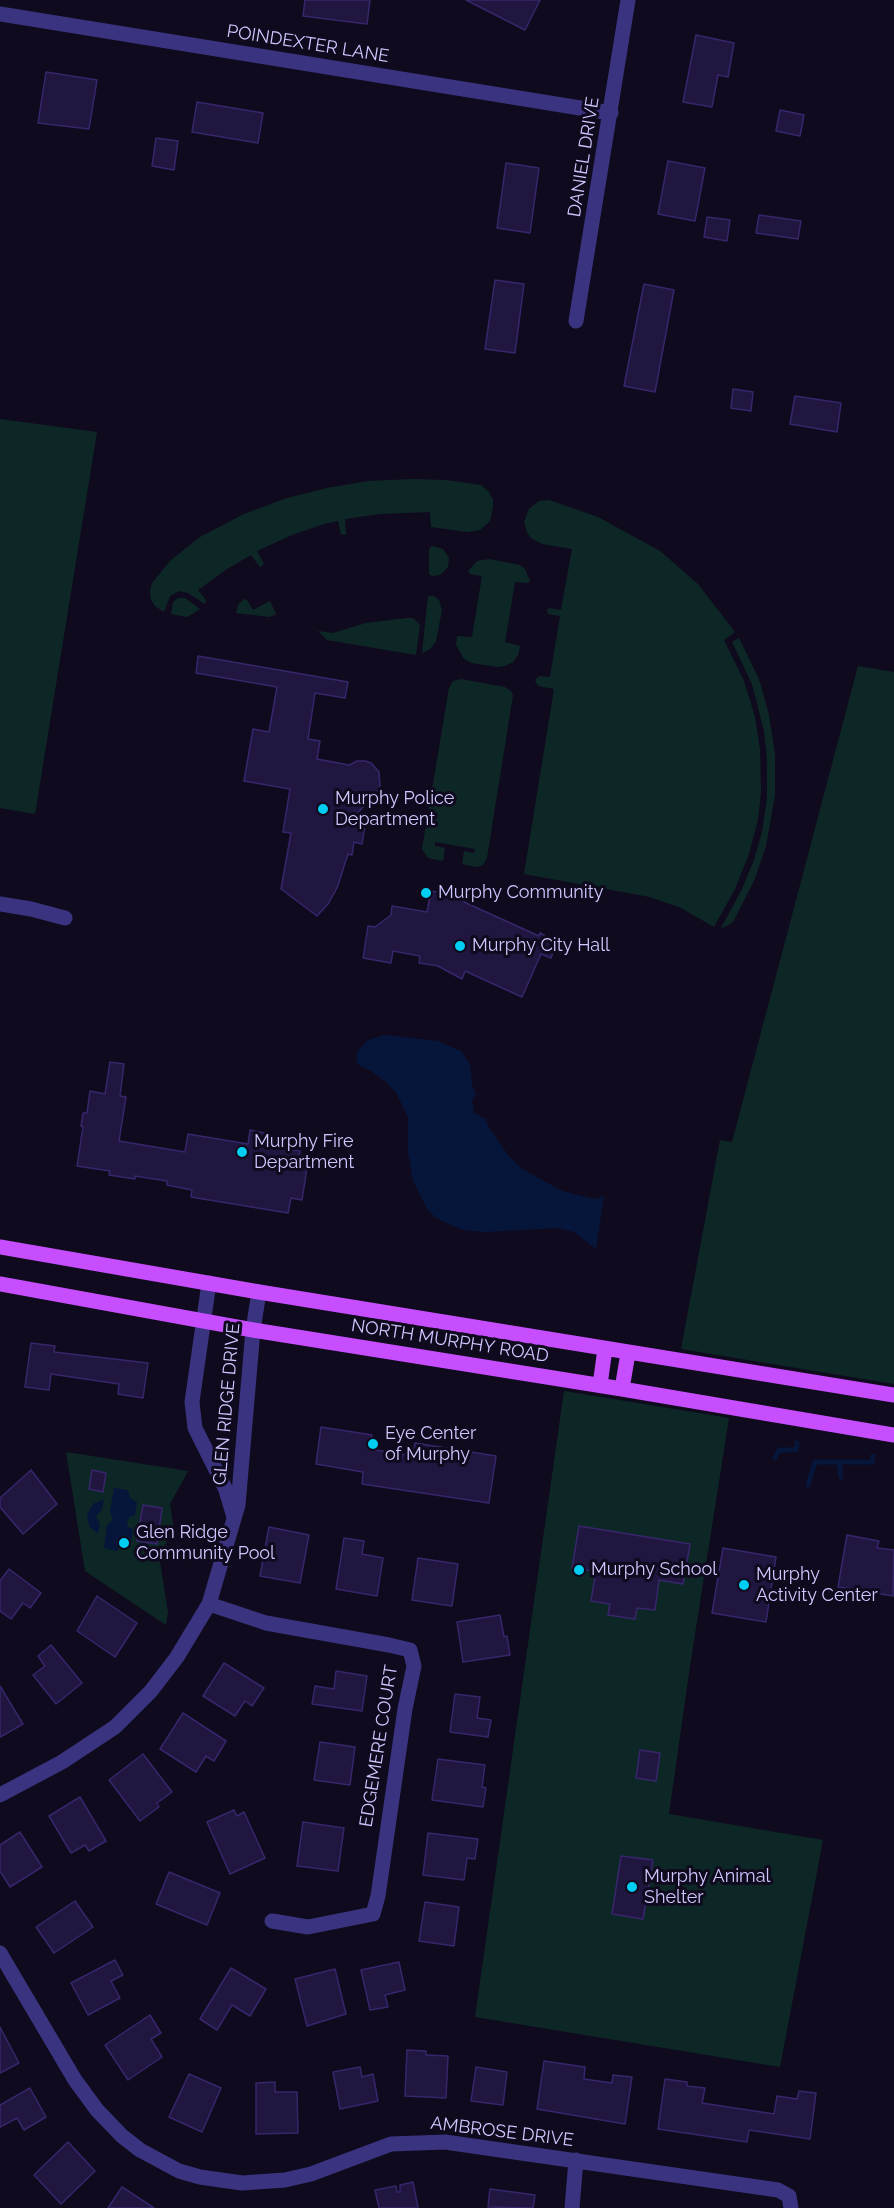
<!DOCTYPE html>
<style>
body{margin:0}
canvas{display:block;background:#0f0a1d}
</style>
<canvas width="894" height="2208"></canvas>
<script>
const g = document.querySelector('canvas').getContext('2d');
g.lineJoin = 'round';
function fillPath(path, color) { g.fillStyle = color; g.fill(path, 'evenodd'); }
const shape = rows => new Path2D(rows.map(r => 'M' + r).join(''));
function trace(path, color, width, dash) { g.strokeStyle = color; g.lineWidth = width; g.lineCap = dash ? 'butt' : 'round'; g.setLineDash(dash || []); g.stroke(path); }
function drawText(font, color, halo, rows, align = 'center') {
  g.font = font + ' Raleway,sans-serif'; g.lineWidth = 6; g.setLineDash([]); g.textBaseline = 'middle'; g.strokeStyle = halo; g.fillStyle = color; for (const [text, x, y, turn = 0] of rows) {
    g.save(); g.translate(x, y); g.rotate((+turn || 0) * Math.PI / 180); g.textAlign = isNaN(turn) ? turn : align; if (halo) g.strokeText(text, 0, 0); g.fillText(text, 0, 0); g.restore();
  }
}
fillPath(shape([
 [0,419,97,432,35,814,0,808],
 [413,479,445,480,481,485,489,492,493,500,493,506,490,521,480,530,468,532,431,527,430,512,380,514,345,519,346,535,341,534,338,521,324,524,292,535,257,551,264,564,260,567,251,555,227,569,198,590,206,600,205,604,188,593,179,591,170,596,164,612,155,606,151,600,150,592,152,583,171,560,200,537,244,514,287,498,327,488,368,481],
 [549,500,598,517,660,551,698,584,735,632,724,640,744,681,755,717,760,750,761,792,758,819,749,854,735,889,714,927,681,908,650,897,524,874,554,689,538,686,535,680,539,676,550,677,560,616,548,614,547,610,549,608,561,610,572,549,542,544,531,538,527,532,524,522,529,509,539,501],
 [432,546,443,549,449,558,448,567,440,575,432,576,429,574,429,549],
 [489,559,520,565,525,569,530,581,528,583,515,582,505,642,520,646,518,655,513,662,505,666,497,667,472,663,464,659,456,645,457,636,472,637,482,576,470,574,468,571,477,561],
 [428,596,434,596,439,600,442,610,436,641,430,649,422,653],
 [178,598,185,598,200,609,187,617,171,614,173,602],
 [244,599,247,600,253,610,270,601,276,614,270,617,236,613,238,605],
 [407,618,413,618,420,625,416,655,327,640,318,631,333,633,366,623],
 [739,638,759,679,769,715,775,754,775,795,766,846,754,881,733,922,727,926,721,928,742,889,754,860,762,832,767,799,767,759,764,731,752,684,732,642],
 [858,666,894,672,894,1384,681,1349,720,1140,732,1142],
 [461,679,505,687,511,691,513,695,487,858,483,865,476,867,462,864,464,851,474,853,475,849,435,842,435,846,445,848,443,861,428,858,422,849,449,688,453,681],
 [564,1391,729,1418,690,1666,669,1814,823,1840,780,2067,475,2017],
 [66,1452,188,1471,170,1504,174,1530,159,1555,168,1613,166,1625,85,1571]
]), '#0d2727');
fillPath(shape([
 [385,1035,438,1041,461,1051,470,1065,472,1085,476,1094,472,1101,474,1113,486,1119,488,1126,508,1155,522,1169,562,1191,595,1199,604,1196,596,1249,574,1232,557,1228,486,1232,463,1230,440,1220,428,1211,413,1181,408,1153,408,1118,397,1094,386,1082,368,1069,360,1066,356,1061,357,1052,368,1040],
 [114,1488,128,1490,130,1498,137,1502,135,1516,131,1516,127,1521,128,1527,133,1529,131,1543,121,1545,117,1551,104,1548,107,1525,113,1520,110,1511],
 [104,1499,102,1509,96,1516,100,1524,98,1534,89,1526,87,1514,93,1504]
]), '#06163b');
trace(shape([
 [775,1458,779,1450,796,1450,797,1443],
 [839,1462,841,1477],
 [808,1485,815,1462,872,1462,873,1456]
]), '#06163b', 5);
const building = shape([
 [305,0,370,0,367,24,303,16,305,0],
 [466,0,540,0,525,30,466,0],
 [696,35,734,43,728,77,718,75,712,107,683,102,696,35],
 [46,72,97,80,89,129,38,123,46,72],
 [197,102,263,113,258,143,192,132,197,102],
 [780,110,804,115,800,136,776,131,780,110],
 [156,138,178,141,174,170,152,166,156,138],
 [668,161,705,168,695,221,658,214,668,161],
 [506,163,539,168,530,233,497,228,506,163],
 [759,215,801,221,798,239,756,233,759,215],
 [707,217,730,220,727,241,704,237,707,217],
 [495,280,524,284,515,353,485,349,495,280],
 [644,284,674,290,655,392,624,386,644,284],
 [733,389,753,392,751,411,731,408,733,389],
 [795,396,841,403,837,432,790,424,795,396],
 [198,656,348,682,345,698,315,693,308,739,320,741,317,759,349,765,357,761,365,761,371,763,379,772,380,785,378,791,354,817,366,818,362,844,354,842,352,855,348,854,337,888,328,904,317,916,281,889,291,833,283,832,290,789,244,781,253,729,269,732,277,687,196,673,198,656],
 [431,891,465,897,464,902,539,936,540,933,557,942,551,958,541,954,522,997,465,971,462,979,438,966,419,963,420,956,393,951,391,963,363,958,368,926,375,927,391,915,392,906,427,912,431,891],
 [110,1062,124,1064,120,1096,126,1097,119,1141,185,1152,188,1134,248,1144,250,1130,269,1134,267,1146,300,1151,297,1166,307,1168,302,1200,291,1198,288,1213,191,1197,192,1190,167,1185,167,1181,135,1176,135,1179,109,1175,110,1171,77,1166,83,1127,81,1126,83,1113,87,1113,90,1091,105,1094,110,1062],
 [31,1343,55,1346,54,1352,148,1363,143,1398,118,1394,119,1384,51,1374,49,1390,25,1387,31,1343],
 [321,1427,372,1435,370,1449,413,1456,415,1443,496,1456,489,1503,362,1484,363,1472,316,1464,321,1427],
 [31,1470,57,1504,23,1534,0,1507,0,1498,31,1470],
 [92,1470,106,1473,103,1492,89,1489,92,1470],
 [143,1505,162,1508,157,1544,137,1541,143,1505],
 [579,1526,690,1544,683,1584,659,1580,655,1610,637,1608,635,1619,608,1615,610,1604,591,1601,596,1571,572,1568,579,1526],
 [269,1527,309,1535,300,1583,260,1576,269,1527],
 [847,1535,879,1541,877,1548,894,1550,893,1596,838,1587,847,1535],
 [344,1538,364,1541,362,1554,383,1558,377,1596,336,1589,344,1538],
 [723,1548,776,1557,766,1622,712,1613,723,1548],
 [418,1558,458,1564,452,1606,412,1600,418,1558],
 [9,1569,41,1593,30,1608,23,1603,11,1619,0,1611,0,1581,9,1569],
 [97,1596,137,1623,115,1657,77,1631,97,1596],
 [500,1615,504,1637,507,1636,510,1655,463,1662,457,1622,500,1615],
 [51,1645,82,1683,56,1704,33,1675,45,1666,38,1656,51,1645],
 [224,1663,264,1688,252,1706,245,1701,235,1716,203,1696,224,1663],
 [336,1671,367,1676,362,1711,312,1704,315,1686,334,1689,336,1671],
 [0,1686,23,1724,0,1737,0,1686],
 [455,1694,480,1697,477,1718,491,1720,488,1737,450,1732,455,1694],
 [183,1713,226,1741,214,1761,206,1756,196,1772,160,1749,183,1713],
 [320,1742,355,1747,350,1785,314,1780,320,1742],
 [640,1750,660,1753,656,1781,636,1778,640,1750],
 [143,1754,172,1792,157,1803,159,1807,140,1821,109,1780,143,1754],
 [438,1759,485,1765,482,1787,486,1788,483,1807,432,1800,438,1759],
 [80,1797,106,1841,89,1851,85,1845,71,1853,49,1816,80,1797],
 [234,1810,237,1816,244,1812,265,1858,230,1874,207,1822,234,1810],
 [303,1822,344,1828,338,1871,297,1866,303,1822],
 [20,1832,42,1867,10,1887,0,1871,0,1845,20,1832],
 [428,1833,478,1839,475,1859,467,1858,464,1880,423,1875,428,1833],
 [621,1856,653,1860,643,1919,612,1914,621,1856],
 [169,1872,220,1893,207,1925,156,1904,169,1872],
 [75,1901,93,1927,54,1953,36,1927,75,1901],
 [425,1902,459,1907,454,1946,419,1941,425,1902],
 [115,1960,123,1975,111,1981,120,1998,88,2015,71,1983,115,1960],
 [399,1962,405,1990,385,1995,388,2007,370,2010,361,1970,399,1962],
 [231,1968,266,1989,250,2016,232,2005,217,2030,200,2019,231,1968],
 [335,1969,346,2014,307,2026,295,1979,335,1969],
 [150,2015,161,2033,151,2039,162,2057,128,2080,105,2045,150,2015],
 [0,2027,19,2063,0,2073,0,2027],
 [407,2050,426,2051,426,2055,448,2056,446,2098,405,2096,407,2050],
 [544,2061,585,2067,584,2079,612,2083,613,2075,632,2077,625,2124,537,2109,544,2061],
 [360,2067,362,2077,373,2074,378,2101,340,2109,333,2072,360,2067],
 [476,2067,507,2072,503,2105,471,2101,476,2067],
 [189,2074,221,2088,202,2132,169,2117,189,2074],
 [665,2079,687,2082,687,2086,705,2088,702,2103,774,2114,777,2096,797,2099,799,2091,816,2093,810,2139,749,2130,747,2142,658,2129,665,2079],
 [275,2082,275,2092,297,2092,298,2133,256,2134,256,2083,275,2082],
 [30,2088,46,2117,24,2130,17,2118,0,2127,0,2105,30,2088],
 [68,2142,95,2171,61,2204,34,2175,68,2142],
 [413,2182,418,2208,379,2208,375,2190,396,2186,397,2192,400,2192,400,2185,413,2182],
 [122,2187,154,2208,108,2208,122,2187],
 [490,2189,535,2195,533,2208,488,2207,490,2189]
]);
fillPath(building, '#20163f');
trace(building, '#38266c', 1.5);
trace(shape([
 [0,14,611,113],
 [576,321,628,0],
 [0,904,31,909,65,918],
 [209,1283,192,1402,195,1428,226,1490,234,1517],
 [209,1604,266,1623,389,1645,410,1650,414,1666,405,1709,378,1896,373,1914,308,1927,272,1921],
 [0,1795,62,1762,115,1727,151,1691,177,1657,209,1604,238,1505,253,1330,259,1292],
 [0,1953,75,2080,97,2110,122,2136,140,2150,179,2171,200,2177,242,2183,285,2180,311,2174,391,2144,445,2142,778,2190,789,2196,791,2208],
 [572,2208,576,2160]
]), '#3a337f', 15);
trace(shape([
 [0,1247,259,1292,894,1395],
 [0,1284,253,1330,622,1389,894,1435],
 [600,1385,605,1349],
 [622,1389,628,1353]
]), '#c64eff', 15);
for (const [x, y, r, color] of [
 [323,809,6,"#00cdf2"],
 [426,893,6,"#00cdf2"],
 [460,946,6,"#00cdf2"],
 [242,1152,6,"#00cdf2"],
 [373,1444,6,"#00cdf2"],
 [124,1543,6,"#00cdf2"],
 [579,1570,6,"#00cdf2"],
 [744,1585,6,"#00cdf2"],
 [632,1887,6,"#00cdf2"]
]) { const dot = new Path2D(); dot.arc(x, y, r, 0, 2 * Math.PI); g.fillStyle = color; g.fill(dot); trace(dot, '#0f0a1d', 2); }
drawText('18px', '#d0c7ff', '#0f0a1d', [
 ["POINDEXTER LANE",308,44,9],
 ["DANIEL DRIVE",584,157,-81],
 ["NORTH MURPHY ROAD",450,1341,9],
 ["GLEN RIDGE DRIVE",227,1404,-85],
 ["EDGEMERE COURT",379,1746,-81],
 ["AMBROSE DRIVE",502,2132,7]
]);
drawText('18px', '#d0c7ff', '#0f0a1d', [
 ["Murphy Police",335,799],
 ["Department",335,820],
 ["Murphy Community",438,893],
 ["Murphy City Hall",472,946],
 ["Murphy Fire",254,1142],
 ["Department",254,1163],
 ["Eye Center",385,1434],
 ["of Murphy",385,1455],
 ["Glen Ridge",136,1533],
 ["Community Pool",136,1554],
 ["Murphy School",591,1570],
 ["Murphy",756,1575],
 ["Activity Center",756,1596],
 ["Murphy Animal",644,1877],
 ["Shelter",644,1898]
], 'left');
</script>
